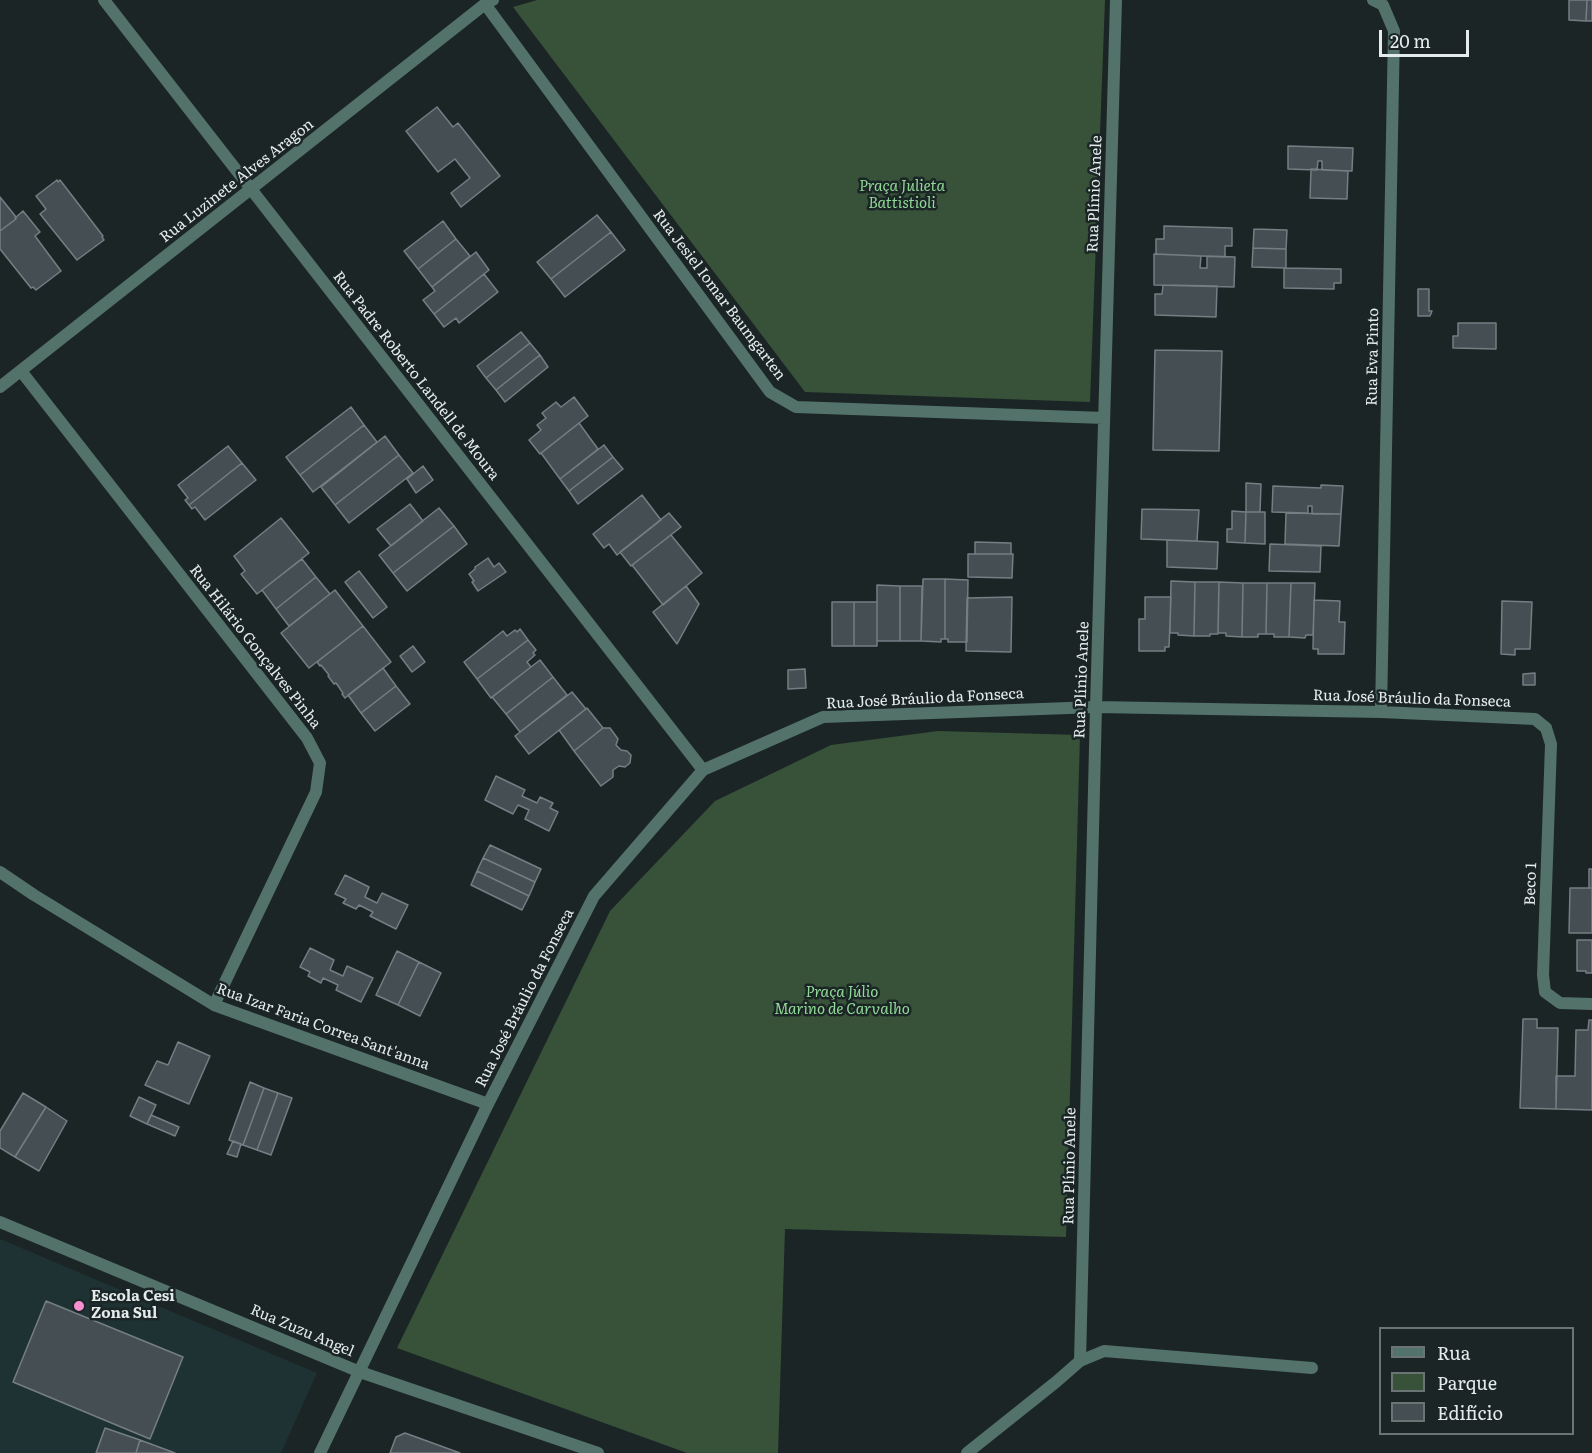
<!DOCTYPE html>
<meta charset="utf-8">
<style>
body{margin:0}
#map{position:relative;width:1592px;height:1453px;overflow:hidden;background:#1b2526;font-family:Literata,serif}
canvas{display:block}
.legend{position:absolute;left:1379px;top:1327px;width:195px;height:108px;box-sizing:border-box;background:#1b2526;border:2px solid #6b7475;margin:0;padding:8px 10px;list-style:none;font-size:18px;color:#e4ebeb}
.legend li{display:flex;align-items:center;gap:12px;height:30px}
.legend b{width:30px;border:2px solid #6b7475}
.scale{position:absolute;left:1379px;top:30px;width:90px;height:27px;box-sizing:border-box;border:3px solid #e4ebeb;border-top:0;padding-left:8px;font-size:18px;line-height:21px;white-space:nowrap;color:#e4ebeb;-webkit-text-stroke:4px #1b2526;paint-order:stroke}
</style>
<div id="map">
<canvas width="1592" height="1453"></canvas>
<ul class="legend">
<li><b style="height:8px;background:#537269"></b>Rua</li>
<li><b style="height:16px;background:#375239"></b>Parque</li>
<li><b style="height:16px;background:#454f53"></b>Edifício</li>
</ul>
<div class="scale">20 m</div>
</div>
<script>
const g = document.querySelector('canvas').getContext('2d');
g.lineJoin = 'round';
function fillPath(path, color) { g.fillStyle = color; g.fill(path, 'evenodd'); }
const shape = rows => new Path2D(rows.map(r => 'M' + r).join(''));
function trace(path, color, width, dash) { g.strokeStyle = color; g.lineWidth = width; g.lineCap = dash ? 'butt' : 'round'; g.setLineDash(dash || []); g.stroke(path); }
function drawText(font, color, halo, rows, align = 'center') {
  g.font = font + ' Literata,serif'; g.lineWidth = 5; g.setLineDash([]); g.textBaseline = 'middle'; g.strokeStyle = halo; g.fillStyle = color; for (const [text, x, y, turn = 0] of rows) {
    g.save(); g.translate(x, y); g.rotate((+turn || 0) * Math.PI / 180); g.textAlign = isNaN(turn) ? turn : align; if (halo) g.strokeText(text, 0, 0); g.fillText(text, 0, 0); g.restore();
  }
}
fillPath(shape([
 [0,1239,317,1373,281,1453,0,1453]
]), '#1f3233');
fillPath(shape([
 [537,0,1105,0,1090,402,805,392,513,7],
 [938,731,1080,735,1066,1237,785,1229,778,1453,687,1453,397,1348,610,911,715,801,831,745]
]), '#375239');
const building = shape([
 [1569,0,1587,0,1586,21,1569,20,1569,0],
 [1587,0,1592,0,1592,21,1586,21,1587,0],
 [437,107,453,127,458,123,500,176,461,207,451,193,470,178,455,159,438,172,406,131,437,107],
 [1288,146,1353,148,1352,171,1322,170,1322,161,1318,161,1317,170,1288,169,1288,146],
 [1311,169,1348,171,1347,199,1310,198,1311,169],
 [57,180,58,182,60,180,103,236,102,237,104,240,77,260,40,214,46,209,36,196,57,180],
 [0,197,16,217,16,219,0,231,0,197],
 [23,211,40,232,35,236,61,271,36,290,33,287,31,288,0,249,0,231,16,219,15,218,23,211],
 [597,215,611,232,551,279,537,262,597,215],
 [443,221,456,239,418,269,404,251,443,221],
 [1164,226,1232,228,1232,246,1225,246,1225,257,1156,254,1156,239,1164,239,1164,226],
 [1254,229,1287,230,1286,249,1253,248,1254,229],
 [611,232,625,250,565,297,551,279,611,232],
 [456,239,470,256,432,287,418,269,456,239],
 [1253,248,1286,249,1286,268,1252,267,1253,248],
 [476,252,489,270,434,314,423,300,435,291,432,287,476,252],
 [1154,254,1201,256,1200,268,1207,268,1207,256,1235,257,1234,287,1154,285,1154,254],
 [1284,268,1341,269,1341,283,1334,283,1334,289,1284,288,1284,268],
 [484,274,498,292,459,323,456,318,444,327,434,314,484,274],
 [1163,285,1217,286,1216,317,1155,315,1155,294,1162,294,1163,285],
 [1418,289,1429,289,1429,311,1432,311,1430,316,1418,316,1418,289],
 [1458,323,1496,323,1496,349,1453,348,1453,336,1458,336,1458,323],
 [521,332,530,343,486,378,477,366,521,332],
 [530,343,540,355,496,390,486,378,530,343],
 [1155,350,1222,351,1219,451,1153,450,1155,350],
 [540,355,548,367,505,402,496,390,540,355],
 [574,397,588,416,540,454,529,440,541,430,537,425,546,418,542,413,556,402,561,407,574,397],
 [351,407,364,425,300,475,286,457,351,407],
 [579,423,598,449,560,479,541,453,579,423],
 [364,425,377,442,313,492,300,475,364,425],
 [385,436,399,455,335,505,321,487,385,436],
 [604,445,613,457,569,491,560,479,604,445],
 [228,446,242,463,189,505,185,500,188,498,178,485,228,446],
 [399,455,413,473,349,523,335,505,399,455],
 [613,457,623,469,578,504,569,491,613,457],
 [242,463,256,480,205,520,195,507,192,509,189,505,242,463],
 [423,466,433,480,416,493,407,479,423,466],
 [1246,483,1261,484,1260,512,1246,512,1246,483],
 [1321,485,1343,486,1341,514,1312,514,1312,506,1308,506,1308,513,1272,512,1273,486,1321,488,1321,485],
 [642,495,661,520,617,555,609,544,604,548,593,534,642,495],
 [410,504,423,521,391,546,377,529,410,504],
 [439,508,454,526,393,573,379,555,439,508],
 [1142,509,1199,510,1197,541,1141,539,1142,509],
 [1232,511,1246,512,1245,543,1227,542,1227,529,1232,529,1232,511],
 [1246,512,1265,512,1265,544,1245,543,1246,512],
 [669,513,681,527,631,566,620,552,669,513],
 [1286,513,1341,514,1339,546,1285,544,1286,513],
 [281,518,309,553,257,594,241,574,245,571,234,556,281,518],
 [454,526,467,544,407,591,393,573,454,526],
 [671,535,702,573,663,605,632,565,671,535],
 [1167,540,1218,542,1217,569,1167,567,1167,540],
 [975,542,1011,543,1011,554,975,554,975,542],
 [1270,544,1321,546,1320,572,1269,571,1270,544],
 [968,554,1013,554,1012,578,968,577,968,554],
 [488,558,494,567,499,563,506,572,478,591,472,582,474,581,469,574,475,569,475,567,488,558],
 [302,559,316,577,276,609,262,590,302,559],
 [359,571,387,607,373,618,345,582,359,571],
 [316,577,330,594,289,626,276,609,316,577],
 [923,579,945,579,945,639,941,639,941,642,921,641,923,579],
 [945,579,968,580,967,642,948,642,948,639,945,639,945,579],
 [1171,581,1195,582,1194,636,1178,635,1178,633,1170,633,1171,581],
 [1195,582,1219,582,1218,634,1210,634,1210,636,1194,636,1195,582],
 [1219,582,1243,583,1242,637,1226,636,1226,633,1218,633,1219,582],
 [1243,583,1267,583,1266,634,1258,634,1258,637,1242,637,1243,583],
 [1267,583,1291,583,1289,637,1274,637,1274,634,1266,634,1267,583],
 [1291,583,1315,583,1313,635,1306,635,1305,638,1289,637,1291,583],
 [877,585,900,586,900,641,877,641,877,585],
 [686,586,699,604,677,644,653,612,686,586],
 [900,586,922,586,921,641,900,641,900,586],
 [335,590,363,626,309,668,281,633,335,590],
 [1012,597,1011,652,966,651,967,598,1012,597],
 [1145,597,1171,597,1169,647,1165,647,1165,651,1139,651,1139,619,1145,619,1145,597],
 [1314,600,1340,601,1339,622,1345,622,1344,654,1318,654,1318,649,1313,649,1314,600],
 [1502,601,1532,602,1530,649,1515,649,1515,655,1501,654,1502,601],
 [832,602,854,602,854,646,832,646,832,602],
 [854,602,877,602,877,646,854,646,854,602],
 [363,626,391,662,345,698,342,694,343,693,336,683,334,684,328,676,329,675,321,665,320,666,317,662,363,626],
 [520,629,528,640,477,679,464,662,503,631,507,636,515,630,517,632,520,629],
 [528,640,536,650,533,653,535,655,527,662,531,667,491,698,477,679,528,640],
 [413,646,425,662,412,672,400,656,413,646],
 [540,660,553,677,506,714,492,697,540,660],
 [383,668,396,686,361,713,348,695,383,668],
 [805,669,806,688,788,689,788,670,805,669],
 [1535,673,1535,685,1523,685,1523,674,1535,673],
 [553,677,567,695,520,732,506,714,553,677],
 [396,686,410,704,375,731,361,713,396,686],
 [572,692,586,709,529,754,515,736,572,692],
 [587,708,603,728,574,751,559,730,587,708],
 [603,728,610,728,618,739,616,745,621,750,627,751,631,755,630,763,625,767,619,766,613,770,613,777,601,786,574,751,603,728],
 [496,776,525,790,522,796,537,803,540,797,553,803,550,808,558,812,549,831,525,819,529,810,518,805,513,814,485,800,496,776],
 [490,845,541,869,535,882,483,858,490,845],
 [483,858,535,882,529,896,477,871,483,858],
 [1589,869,1592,869,1592,888,1589,888,1589,869],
 [477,871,529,896,522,910,471,885,477,871],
 [345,875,369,887,365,897,377,903,382,893,408,905,396,929,370,916,373,912,359,905,356,909,343,903,346,899,335,894,345,875],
 [1570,888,1592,888,1592,933,1569,933,1570,888],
 [1577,940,1592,940,1592,973,1586,973,1586,971,1577,971,1577,940],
 [310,948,334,960,330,970,343,976,347,966,373,978,361,1002,336,990,338,985,323,978,321,983,308,976,310,972,300,967,310,948],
 [397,951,419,962,398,1005,376,995,397,951],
 [419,962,441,973,420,1016,398,1005,419,962],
 [1523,1019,1537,1019,1537,1028,1558,1028,1556,1109,1520,1108,1523,1019],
 [1589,1020,1592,1020,1592,1110,1556,1109,1556,1076,1575,1076,1576,1030,1588,1030,1589,1020],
 [178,1042,210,1056,189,1104,145,1085,157,1061,168,1065,178,1042],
 [250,1082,264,1088,243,1145,229,1140,250,1082],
 [264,1088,278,1093,257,1150,243,1145,264,1088],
 [23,1093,46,1107,15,1157,0,1148,0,1131,23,1093],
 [278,1093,292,1098,271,1155,257,1150,278,1093],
 [139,1097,156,1105,147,1124,130,1116,139,1097],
 [46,1107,67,1121,39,1171,15,1157,46,1107],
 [151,1115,179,1127,175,1136,147,1124,151,1115],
 [233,1141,241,1144,237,1157,227,1154,233,1141],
 [46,1301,183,1357,150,1439,13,1382,46,1301],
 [105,1428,140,1440,136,1453,96,1453,105,1428],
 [405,1433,460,1453,390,1453,396,1437,405,1433],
 [140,1440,175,1453,136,1453,140,1440]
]);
fillPath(building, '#454f53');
trace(building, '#747e84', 1.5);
trace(shape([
 [1546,728,1551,744,1543,975,1545,992,1560,1003,1592,1004],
 [1080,1361,1096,707],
 [967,1453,1056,1382,1080,1361,1104,1351,1312,1368]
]), '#537269', 12);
trace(shape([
 [104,0,703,770],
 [1373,0,1383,5,1394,31,1381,712],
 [485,4,770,392,796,407,1104,418],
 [21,371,307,738,320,763,316,792,214,1005],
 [0,387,485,4,493,0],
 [1096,707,1116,0],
 [0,872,34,895,214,1005,488,1104],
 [0,1222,360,1372,598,1453],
 [320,1453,488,1104,594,896,703,770,823,717,1096,707,1381,712,1535,719,1546,728]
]), '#537269', 12);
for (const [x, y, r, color] of [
 [79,1306,6,"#f690cf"]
]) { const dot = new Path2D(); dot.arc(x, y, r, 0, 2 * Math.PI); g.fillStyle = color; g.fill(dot); trace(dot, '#1b2526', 2); }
drawText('15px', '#e4ebeb', '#1b2526', [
 ["Rua Luzinete Alves Aragon",237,181,-38],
 ["Rua Plínio Anele",1095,194,-88],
 ["Rua Jesiel Iomar Baumgarten",719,295,53],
 ["Rua Eva Pinto",1373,357,-89],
 ["Rua Padre Roberto Landell de Moura",416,376,52],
 ["Rua Hilário Gonçalves Pinha",255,647,52],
 ["Rua Plínio Anele",1082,680,-88],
 ["Rua José Bráulio da Fonseca",925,699,-3],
 ["Rua José Bráulio da Fonseca",1412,699,2],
 ["Beco 1",1531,884,-88],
 ["Rua José Bráulio da Fonseca",525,998,-63],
 ["Rua Izar Faria Correa Sant'anna",323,1027,20],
 ["Rua Plínio Anele",1070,1166,-89],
 ["Rua Zuzu Angel",302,1331,23]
]);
drawText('italic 15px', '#91d996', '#1b2526', [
 ["Praça Julieta",902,187],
 ["Battistioli",902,204],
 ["Praça Júlio",842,993],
 ["Marino de Carvalho",842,1010]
]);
drawText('bold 15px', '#e4ebeb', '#1b2526', [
 ["Escola Cesi",91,1297],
 ["Zona Sul",91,1314]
], 'left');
</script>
